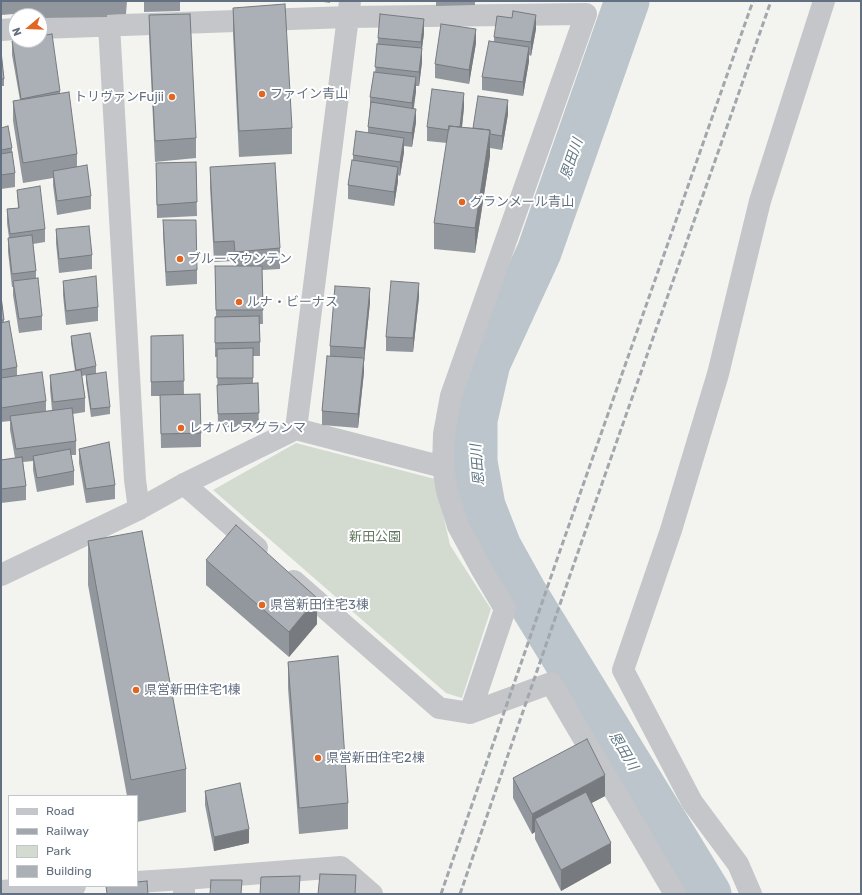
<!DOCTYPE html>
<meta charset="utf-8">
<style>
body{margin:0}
#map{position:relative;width:862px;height:895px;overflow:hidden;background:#f3f4ef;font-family:Rubik,sans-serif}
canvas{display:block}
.frame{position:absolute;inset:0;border:2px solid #637081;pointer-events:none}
.legend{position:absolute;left:8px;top:795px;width:130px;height:92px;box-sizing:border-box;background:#fff;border:1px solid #c1c6cd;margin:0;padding:5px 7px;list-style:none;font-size:12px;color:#637081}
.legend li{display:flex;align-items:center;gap:8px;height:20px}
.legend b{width:20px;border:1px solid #c1c6cd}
.north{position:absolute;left:8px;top:8px;width:40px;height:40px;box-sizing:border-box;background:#fff;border:1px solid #c1c6cd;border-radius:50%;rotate:251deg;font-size:11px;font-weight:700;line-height:16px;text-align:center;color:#637081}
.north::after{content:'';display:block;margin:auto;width:14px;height:18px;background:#e26521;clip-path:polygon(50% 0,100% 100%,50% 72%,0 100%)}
</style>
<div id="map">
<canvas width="862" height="895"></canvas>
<div class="frame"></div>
<ul class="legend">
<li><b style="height:5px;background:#c4c6ca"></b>Road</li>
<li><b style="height:5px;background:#a2a6ad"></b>Railway</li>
<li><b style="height:11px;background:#d3dbd1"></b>Park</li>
<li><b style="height:11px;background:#aab0b6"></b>Building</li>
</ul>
<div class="north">N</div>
</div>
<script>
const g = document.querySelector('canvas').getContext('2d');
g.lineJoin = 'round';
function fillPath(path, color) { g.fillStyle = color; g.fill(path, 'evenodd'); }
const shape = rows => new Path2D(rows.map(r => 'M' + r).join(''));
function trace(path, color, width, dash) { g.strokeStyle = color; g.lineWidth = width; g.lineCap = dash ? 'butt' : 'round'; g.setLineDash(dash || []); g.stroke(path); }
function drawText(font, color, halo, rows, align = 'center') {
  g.font = font + ' Rubik,"Noto Sans JP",sans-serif'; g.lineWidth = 4; g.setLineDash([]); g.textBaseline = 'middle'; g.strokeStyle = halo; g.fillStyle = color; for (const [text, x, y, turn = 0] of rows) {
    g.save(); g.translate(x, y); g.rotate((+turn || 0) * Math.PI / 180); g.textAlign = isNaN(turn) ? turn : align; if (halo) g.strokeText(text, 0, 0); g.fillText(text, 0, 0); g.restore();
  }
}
fillPath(shape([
 [296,443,435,479,450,545,491,609,462,698,446,693,213,490]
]), '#d3dbd1');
trace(shape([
 [627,1,539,252,488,363,475,420,475,462,483,506,499,547,524,592,709,894]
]), '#bcc5cb', 45);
trace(shape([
 [109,25,135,480,139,509],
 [40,28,347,17,586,14,451,396,444,434,443,467,447,491,458,526,482,570,505,609,470,713],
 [1,30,16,29],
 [296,429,443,467],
 [184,484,257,548],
 [1,575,139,509,184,484,296,429,350,1],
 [294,581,439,708,470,713,551,683,675,894],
 [137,882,184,879],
 [1,891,75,886],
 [184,894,184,879,341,867,372,894],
 [751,894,738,864,692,802,623,670,671,530,718,374,760,201,824,1]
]), '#c4c6ca', 22);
trace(shape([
 [441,894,562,545,753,1],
 [460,894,577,555,771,1]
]), '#a2a6ad', 3, [6, 3]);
fillPath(shape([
 [1,1,127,1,126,14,107,15,107,17,40,18,40,16,28,16,27,13,1,15],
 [144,1,180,1,180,11,144,12],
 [317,1,330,1,330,3],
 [436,1,475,1,475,5,436,6],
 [233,8,292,128,292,154,239,157,233,34],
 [149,15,196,138,196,158,155,162,149,36],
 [536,29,531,56,529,55,529,61,523,96,482,90,482,77,494,42,494,37],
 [424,33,422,48,422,62,419,86,416,86,416,91,414,108,416,122,412,147,404,146,404,152,400,176,398,175,398,181,394,206,348,199,348,185,353,160,353,155,368,133,368,127,370,107,370,97,375,73,378,38],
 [12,41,60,91,60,93,77,154,77,167,91,196,91,209,57,215,53,185,53,178,23,183,13,121,13,101,20,100,12,55],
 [476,43,469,84,435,78,435,64],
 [1,51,4,79,4,86,1,86],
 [464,107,462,127,473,128,508,114,502,150,490,148,490,156,475,253,434,249,434,223,447,143,427,141,427,127],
 [1,128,12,148,12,152,15,173,15,187,1,189],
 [196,162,197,216,157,218,156,163],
 [210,167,280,248,280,269,262,270,263,324,260,324,260,356,253,356,253,383,258,383,259,427,218,427,217,357,215,357,215,317,216,316,215,266,235,266,234,261,214,262,210,187],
 [17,190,45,229,45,242,33,244,36,271,36,278,42,316,42,330,19,333,13,295,13,287,12,287,8,252,8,238,9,238,7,223,7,209,18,208],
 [163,220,197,270,197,284,166,286,163,234],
 [56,229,92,255,92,269,59,273,56,243],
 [63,281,98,307,98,321,66,325,63,295],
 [1,282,2,290,2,304,4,322,17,367,17,376,46,401,46,411,52,410,50,389,50,375,75,371,71,343,71,336,96,366,96,373,110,407,110,414,91,417,86,382,86,375,82,376,85,398,85,412,73,414,76,441,76,455,71,455,74,471,74,485,37,492,33,470,33,461,23,462,26,486,26,500,1,503,1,460,15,458,10,430,10,421,1,422],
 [419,297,413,352,386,351,386,337],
 [370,302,364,362,364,372,358,428,322,425,322,411,330,356,330,346],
 [183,335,184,394,201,433,201,447,161,448,160,396,151,396,151,336],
 [79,449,115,485,115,499,86,503,79,463],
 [88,541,186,769,186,812,137,822,137,796,127,796,88,585],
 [206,560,317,624,289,657,206,585],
 [288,662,348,803,348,829,299,834,288,688],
 [513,778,605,796,591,803,611,863,561,891,535,839,535,832,532,834,513,798],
 [205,791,249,843,214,851,205,805]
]), '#92979d');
fillPath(shape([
 [536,15,536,29,531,56,531,42],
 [424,19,424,33,421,56,421,42],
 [476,29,476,43,469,84,469,70],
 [529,47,529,61,523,96,523,82],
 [422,48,422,62,419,86,419,72],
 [416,77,416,91,412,116,412,103],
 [464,93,464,107,460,145,460,131],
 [508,100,508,114,502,150,502,136],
 [416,109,416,122,412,147,412,133],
 [490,130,490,156,475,253,475,228],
 [404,138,404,152,400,176,400,162],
 [398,167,398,181,394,206,394,192],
 [419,283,419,297,413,352,413,338],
 [370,288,370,302,364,362,364,348],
 [364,358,364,372,358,428,358,414],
 [317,598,317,624,289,657,289,632],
 [605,775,605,796,541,830,535,819,535,832,532,834,532,814],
 [249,829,249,843,214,851,214,837],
 [611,843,611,863,561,891,561,870]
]), '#777b7f');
const building = shape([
 [285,4,292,128,239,131,233,8,285,4],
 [513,11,536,15,531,42,494,37,497,16,512,18,513,11],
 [190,14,196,138,155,141,149,15,190,14],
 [380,14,424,19,421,42,378,38,380,14],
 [441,24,476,29,469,70,435,64,441,24],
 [52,34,60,91,21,99,12,41,19,40,40,40,40,36,52,34],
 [489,41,529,47,523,82,482,77,489,41],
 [377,44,422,48,419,72,375,67,377,44],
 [1,51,4,79,1,79,1,51],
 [374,72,416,77,412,103,370,97,374,72],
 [432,89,464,93,460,127,449,126,449,130,427,127,432,89],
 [69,92,77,154,23,163,13,101,69,92],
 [478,96,508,100,502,136,490,134,490,130,473,128,478,96],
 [371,102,416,109,412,133,368,127,371,102],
 [8,126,12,148,1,150,1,128,8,126],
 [449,126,490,130,475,228,434,223,449,126],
 [356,131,404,138,400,162,353,155,356,131],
 [12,152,15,173,1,175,1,154,12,152],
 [352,160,398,167,394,192,348,185,352,160],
 [196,162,197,202,157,205,156,163,196,162],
 [275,163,280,248,235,252,234,241,214,242,210,167,275,163],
 [87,165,91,196,57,201,53,171,87,165],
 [40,186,45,229,10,234,7,209,19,208,17,190,40,186],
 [163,220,196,220,197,270,166,272,163,220],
 [89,226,92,255,59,259,56,229,89,226],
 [32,235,36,271,12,274,8,238,32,235],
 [215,266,262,266,263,310,216,310,215,266],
 [96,276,98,307,66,311,63,281,96,276],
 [38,278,42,316,19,319,13,281,38,278],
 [391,281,419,283,413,338,386,337,391,281],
 [335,286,370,288,364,348,330,346,335,286],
 [1,296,4,320,1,320,1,296],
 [259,316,260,342,215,343,215,317,259,316],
 [9,321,17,367,1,370,1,323,9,321],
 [90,333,96,366,76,370,71,336,90,333],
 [183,335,184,381,151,382,151,336,183,335],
 [253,348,253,378,217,378,217,349,253,348],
 [327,356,364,358,358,414,322,411,327,356],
 [81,370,85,398,53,402,50,375,81,370],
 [42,372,46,401,1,408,1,378,42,372],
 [106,372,110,407,91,409,86,375,106,372],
 [258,383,259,413,218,414,217,385,258,383],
 [200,394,201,433,161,434,160,395,200,394],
 [72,408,76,441,16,449,10,416,72,408],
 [109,442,115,485,86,489,79,449,109,442],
 [70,449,74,471,37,478,33,456,70,449],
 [22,457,26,486,1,489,1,460,22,457],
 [236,525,317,598,289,632,206,560,236,525],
 [142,531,186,769,131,780,88,541,142,531],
 [338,656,348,803,299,808,288,662,338,656],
 [587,739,605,775,532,814,513,778,587,739],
 [240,783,249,829,214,837,205,791,240,783],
 [586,792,611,843,561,870,535,819,586,792],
 [320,874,356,875,355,894,318,894,320,874],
 [300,876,299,894,260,894,261,877,300,876],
 [211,880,242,880,241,894,210,894,211,880],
 [147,881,148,894,107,894,106,886,137,886,137,882,147,881]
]);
fillPath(building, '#aab0b6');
trace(building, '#777b7f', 1);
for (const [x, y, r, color] of [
 [262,94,4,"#e26521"],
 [172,97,4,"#e26521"],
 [462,202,4,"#e26521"],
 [180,259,4,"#e26521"],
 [239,302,4,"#e26521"],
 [181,428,4,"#e26521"],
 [262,605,4,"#e26521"],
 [136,690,4,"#e26521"],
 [318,758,4,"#e26521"]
]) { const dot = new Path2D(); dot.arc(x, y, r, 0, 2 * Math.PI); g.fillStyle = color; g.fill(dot); trace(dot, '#fff', 1.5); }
drawText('13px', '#637081', '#fff', [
 ["ファイン青山",270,94],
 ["トリヴァンFujii",164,97,"right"],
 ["グランメール青山",470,202],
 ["ブルーマウンテン",188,259],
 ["ルナ・ビーナス",247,302],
 ["レオパレスグランマ",189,428],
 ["県営新田住宅3棟",270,605],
 ["県営新田住宅1棟",144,690],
 ["県営新田住宅2棟",326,758]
], 'left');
drawText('13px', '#637861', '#fff', [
 ["新田公園",375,537]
]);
drawText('italic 14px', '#637885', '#fff', [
 ["恩田川",572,159,-71],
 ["恩田川",478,465,-95],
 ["恩田川",623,751,59]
]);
</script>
